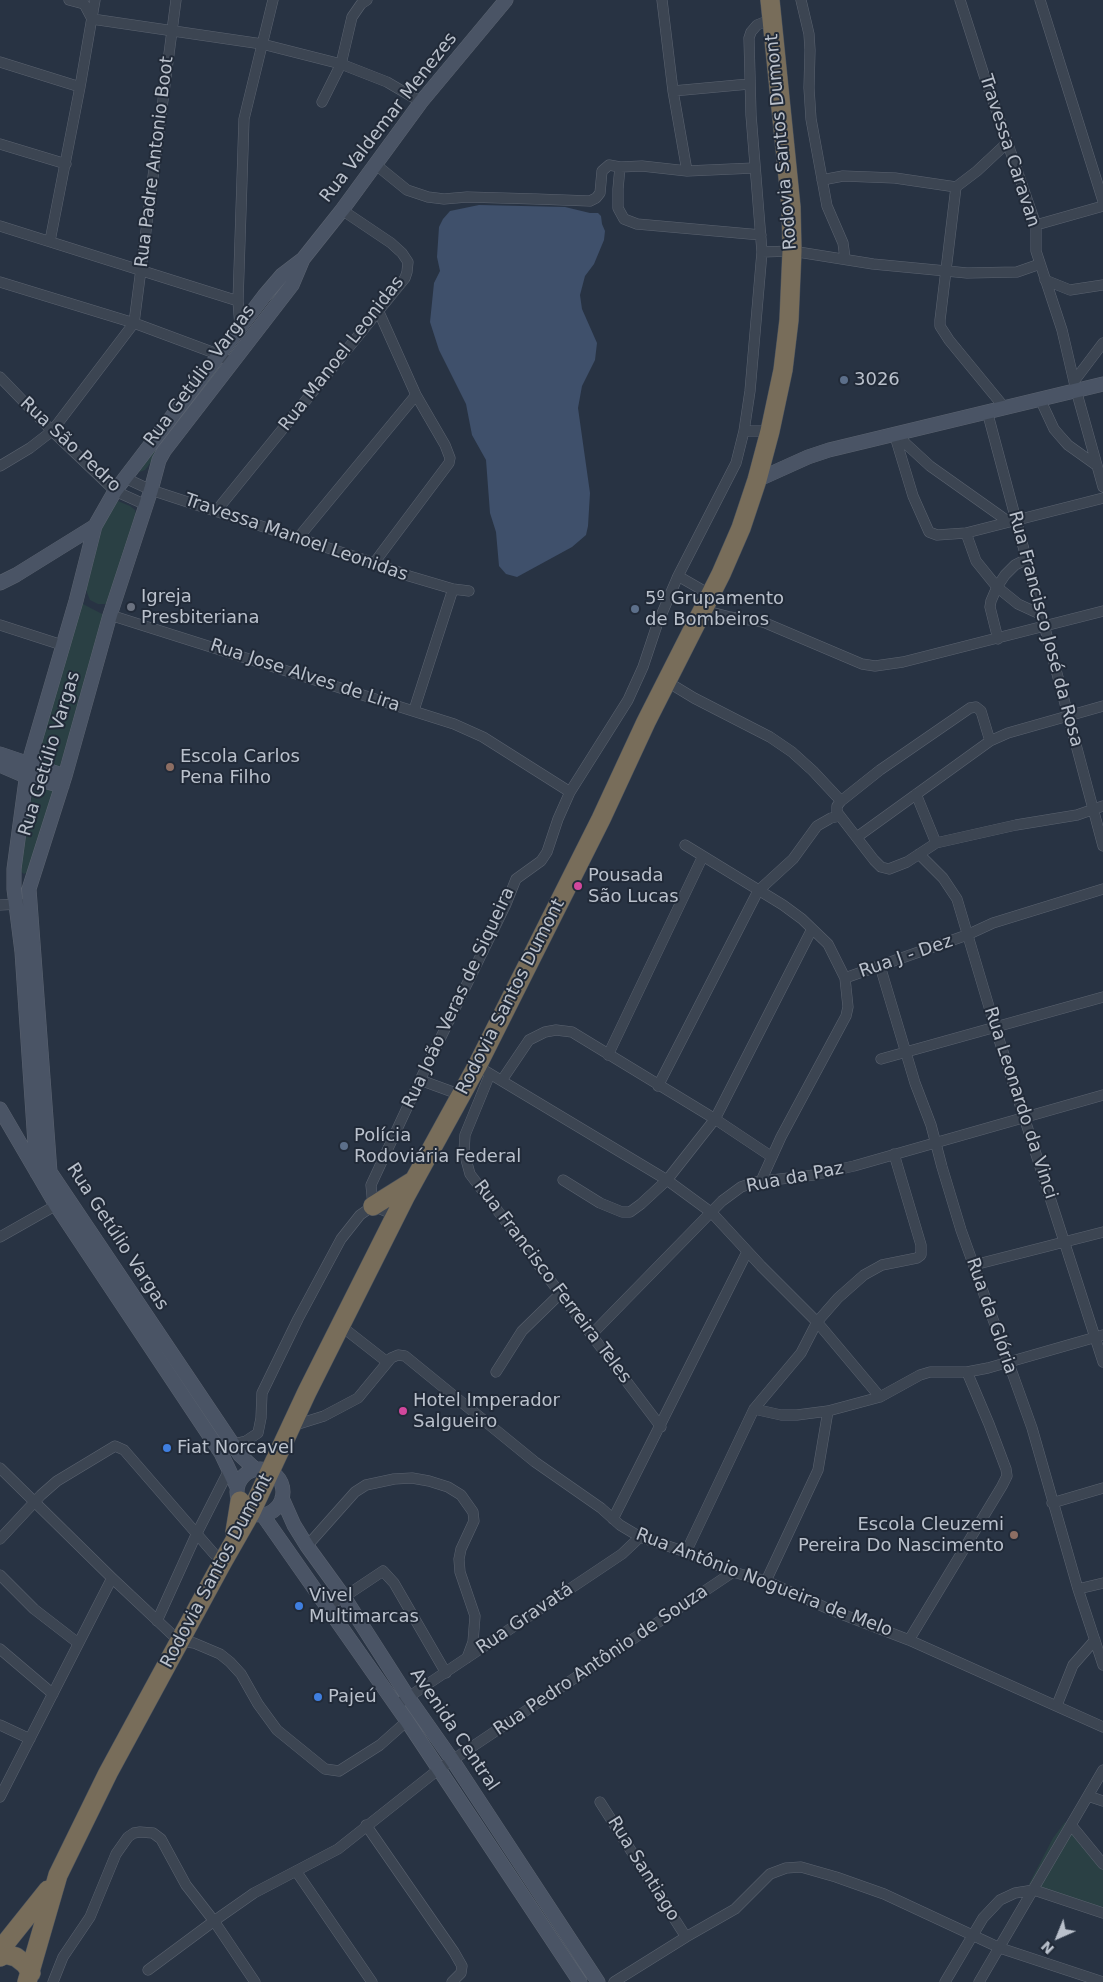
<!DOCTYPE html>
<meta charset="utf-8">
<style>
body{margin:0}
#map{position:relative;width:1103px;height:1982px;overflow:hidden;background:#283343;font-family:"DejaVu Sans",sans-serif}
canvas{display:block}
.north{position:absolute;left:1033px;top:1912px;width:50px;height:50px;-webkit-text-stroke:4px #212a38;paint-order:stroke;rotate:224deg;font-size:14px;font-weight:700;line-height:20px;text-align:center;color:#bac1cc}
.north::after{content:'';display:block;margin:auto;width:18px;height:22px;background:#bac1cc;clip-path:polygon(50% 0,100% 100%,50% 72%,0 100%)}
</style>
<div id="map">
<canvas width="1103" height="1982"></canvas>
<div class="north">N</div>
</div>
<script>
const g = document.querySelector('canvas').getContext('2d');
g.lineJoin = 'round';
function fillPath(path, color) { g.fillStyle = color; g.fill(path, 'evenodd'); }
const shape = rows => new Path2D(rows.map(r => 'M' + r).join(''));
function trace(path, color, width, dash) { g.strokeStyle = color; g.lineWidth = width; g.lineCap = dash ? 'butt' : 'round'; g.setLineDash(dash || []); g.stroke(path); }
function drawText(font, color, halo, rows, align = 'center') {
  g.font = font + ' "DejaVu Sans",sans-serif'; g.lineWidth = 4; g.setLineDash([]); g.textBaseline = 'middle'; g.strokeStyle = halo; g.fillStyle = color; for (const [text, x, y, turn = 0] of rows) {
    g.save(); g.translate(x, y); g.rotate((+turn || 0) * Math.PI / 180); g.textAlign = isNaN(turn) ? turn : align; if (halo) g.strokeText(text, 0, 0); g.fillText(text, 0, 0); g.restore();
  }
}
fillPath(shape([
 [216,366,220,366,222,369,220,373,145,470,139,472,138,469],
 [118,501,130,506,135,510,138,519,111,600,106,604,98,604,90,600,86,590,105,516,112,505],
 [81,603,106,616,59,769,32,760],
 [43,784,50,787,54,794,29,872,24,874,19,870,20,864,32,795,36,788],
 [1065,1822,1103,1864,1103,1911,1029,1884,1053,1838]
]), '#2a4044');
fillPath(shape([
 [479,205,565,207,590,213,598,213,601,216,602,224,605,231,604,240,594,264,585,276,580,295,582,309,597,343,595,360,582,386,578,408,590,493,588,526,586,535,572,547,517,577,506,574,499,566,496,532,490,513,486,460,472,435,466,404,439,350,430,322,434,283,440,271,437,257,439,227,443,219,450,211]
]), '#3f506b');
const street = shape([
 [69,0,84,4],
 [82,0,92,19,262,44,341,64,387,82,421,102],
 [662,0,673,91,687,171],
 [801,0,809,34,810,50,809,88,811,119,827,206,843,243,845,258],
 [960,0,984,75,1036,225,1036,251,1062,330,1076,390,1103,487],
 [1040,0,1103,201],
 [0,62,80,87],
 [673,91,749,84],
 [322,102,341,64,352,17,361,4,367,0],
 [0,144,66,164],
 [375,164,407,190,428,197,444,199,467,197,536,199,590,201,596,198,600,193,602,171,609,165,620,167],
 [754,168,687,171,642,166,620,167,618,189,618,208,624,219,637,224,761,235],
 [822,180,843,176,895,178,956,187],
 [1036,225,1103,206],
 [0,226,238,301],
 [50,241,80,87,95,0],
 [762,252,792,251,873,264,967,273,1017,272,1040,264],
 [1045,280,1070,290,1103,285],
 [0,282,134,323,220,355,231,363],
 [240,327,238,301,244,119,273,0],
 [0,377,52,431,115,491,146,505],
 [1075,380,1103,343],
 [1040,399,1054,429,1060,436,1068,445,1096,465],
 [1004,407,949,340,940,326,940,320,956,187,977,171,1007,143],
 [987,411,1103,846],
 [744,431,770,431],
 [898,432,905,443,930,466,1009,522],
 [894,433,913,496,929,532,937,535,966,533,976,561,997,587,1018,604,1042,615],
 [0,466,30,448,52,431,134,323,176,0],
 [125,478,151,490,374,563,409,576,453,589,469,591],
 [217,510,405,278,407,272,408,262,402,253,391,243,342,210],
 [966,533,1103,498],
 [298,538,416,395],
 [374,563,449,463,450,458,445,445,416,395,378,310],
 [678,576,711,595],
 [703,610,730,617,763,622,862,664,875,666,903,662,1103,611],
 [110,615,454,724,483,737,570,792],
 [0,625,62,645],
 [998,639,990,607,991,601,997,587,1005,575,1015,565,1027,559],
 [666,681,694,698,770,737,792,752,813,771,841,801],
 [414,710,453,589],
 [990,741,981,711,976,707,970,708,880,770,841,801,837,806,837,812,874,860,881,867,889,869,907,862,936,843,1016,825,1077,815,1103,806],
 [916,794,936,843],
 [857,837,990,741,1008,733,1103,706],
 [685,845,783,905,802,919,828,944,845,978,848,1007,846,1016,781,1137,761,1181],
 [919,854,943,878,957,899,995,1027,1103,1362],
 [0,905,21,904],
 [880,966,915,1083,931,1125,942,1167,961,1230,1032,1428,1078,1589,1103,1665],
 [845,978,967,935,993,923,1103,889],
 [608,1055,703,856],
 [881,1059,1103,997],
 [477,1066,667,1180,712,1213,761,1266,817,1322,880,1397],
 [490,1074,465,1135,464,1152,470,1174,661,1427],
 [420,1080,461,1095],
 [502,1080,529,1040,545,1032,556,1030,572,1032,715,1119,772,1157],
 [658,1086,758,891,793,859,817,826,831,818,840,816],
 [563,1180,600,1203,622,1212,630,1212,641,1204,667,1180,715,1119,812,929],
 [373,1206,371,1185,420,1080,506,904,516,879,541,861,547,852,558,819,570,792,628,700,643,667,657,625,678,576,736,463,744,431,750,391,762,252,751,115,749,38,751,32,757,25,772,19],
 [0,1237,60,1203],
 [974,1265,1103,1232],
 [341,1326,387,1362],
 [592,1334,722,1201,741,1187,755,1182,814,1175,854,1166,1103,1095],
 [496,1372,522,1331,561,1293],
 [754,1409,781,1415,797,1415,828,1411,880,1397,920,1375,930,1372,967,1372,988,1368,1103,1335],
 [292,1426,324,1416,358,1398,391,1358,398,1355,405,1356,535,1462,601,1508,620,1525,640,1537,686,1552,733,1572,766,1581,831,1610,909,1640,1103,1727],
 [233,1444,246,1441,258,1433,261,1418,262,1393,298,1319,341,1239,360,1215,373,1206,397,1216],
 [0,1468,112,1578,179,1641,194,1643,220,1654,230,1662,241,1674,258,1704,277,1730,325,1769,339,1771,380,1745,407,1721],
 [1052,1503,1103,1488],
 [613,1519,747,1252],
 [0,1539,41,1495,57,1481,115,1446,124,1450,222,1563],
 [307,1546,355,1492,366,1485,394,1479,412,1478,429,1481,448,1487,461,1495,473,1512,474,1521,461,1549,459,1559,460,1572,475,1616,473,1642,467,1658],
 [686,1552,754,1409,801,1353,817,1322,838,1298,864,1275,882,1265,917,1258,921,1255,921,1245,894,1154],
 [0,1575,34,1609,78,1643],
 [766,1581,818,1470,828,1411],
 [1078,1589,1103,1583],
 [326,1606,344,1597,383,1571,394,1583,446,1673],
 [157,1621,196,1535,229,1470],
 [909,1640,1002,1486,1007,1476,1006,1469,989,1424,967,1372],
 [0,1649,53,1694],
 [1057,1705,1073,1665,1095,1640],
 [395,1706,622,1554,640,1537],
 [0,1725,30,1739],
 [1088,1796,1103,1801],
 [0,1797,112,1578],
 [600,1802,686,1937],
 [366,1825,454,1952,462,1966,461,1973,452,1982],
 [1071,1825,1103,1864],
 [296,1871,372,1982],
 [148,1970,214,1921,254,1893,338,1849,439,1769,733,1572],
 [53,1982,63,1957,90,1917,116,1854,128,1837,134,1833,140,1832,153,1833,161,1839,186,1885,214,1921,255,1982],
 [614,1982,686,1937,735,1909,770,1874,786,1868,801,1867,836,1877,884,1894,1000,1948,1103,1982],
 [945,1982,983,1918,1000,1900,1015,1893,1034,1890,1103,1913],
 [979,1982,1103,1770]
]);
const secondary = shape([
 [757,480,808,457,829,450,1103,384],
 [0,583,16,575,95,526],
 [0,754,65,776],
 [0,765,25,776,62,786],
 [0,1109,56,1205,221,1453,237,1487],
 [37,1173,22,952,14,889,14,869,28,765,76,601,95,526,115,491,264,296,282,275,303,259,342,210,421,102,506,0],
 [255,1469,240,1455,50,1172,29,889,65,776,110,615,151,490,159,460,164,451,292,285,303,259],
 '237 1492a23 23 0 1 1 46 0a23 23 0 1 1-46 0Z',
 [282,1498,294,1525,307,1546,344,1597,408,1697,453,1761,598,1982],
 [262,1514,407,1721,580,1982]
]);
const highway = shape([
 [373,1206,413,1181],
 [235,1532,240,1501],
 [0,1950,48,1890],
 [0,1957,5,1954,16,1957,25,1964,31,1973],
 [27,1982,58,1875,108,1773,222,1563,251,1512,307,1392,405,1197,477,1066,601,819,646,722,721,574,741,528,757,480,770,431,783,370,789,320,792,251,791,207,770,0]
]);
trace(street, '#5b6370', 11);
trace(secondary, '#5b6370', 15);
trace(highway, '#47505d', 20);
trace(street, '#3c4552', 10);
trace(secondary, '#4a5465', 14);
trace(highway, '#786d5a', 19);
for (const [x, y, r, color] of [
 [844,380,5,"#5c6f8a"],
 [131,607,5,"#6b7280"],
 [635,609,5,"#5c6f8a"],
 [170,767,5,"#8d6e63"],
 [578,886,5,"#d1479c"],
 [344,1146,5,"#5c6f8a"],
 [403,1411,5,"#d1479c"],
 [167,1448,5,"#3f7fe0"],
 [1014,1535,5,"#8d6e63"],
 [299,1606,5,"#3f7fe0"],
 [318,1697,5,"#3f7fe0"]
]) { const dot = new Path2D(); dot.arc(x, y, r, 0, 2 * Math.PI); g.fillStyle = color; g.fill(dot); trace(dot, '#212a38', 2); }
drawText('18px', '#bac1cc', '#212a38', [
 ["Rua Valdemar Menezes",389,118,-52],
 ["Rodovia Santos Dumont",782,142,-95],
 ["Travessa Caravan",1009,151,72],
 ["Rua Padre Antonio Boot",155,162,-83],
 ["Rua Manoel Leonidas",342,354,-52],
 ["Rua Getúlio Vargas",200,376,-53],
 ["Rua São Pedro",70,445,43],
 ["Travessa Manoel Leonidas",296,538,19],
 ["Rua Francisco José da Rosa",1045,629,75],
 ["Rua Jose Alves de Lira",305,676,18],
 ["Rua Getúlio Vargas",50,754,-73],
 ["Rua J - Dez",906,957,-19],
 ["Rodovia Santos Dumont",511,997,-63],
 ["Rua João Veras de Siqueira",459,998,-65],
 ["Rua Leonardo da Vinci",1020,1103,72],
 ["Rua da Paz",795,1178,-11],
 ["Rua Getúlio Vargas",117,1237,57],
 ["Rua Francisco Ferreira Teles",552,1282,53],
 ["Rua da Glória",991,1316,71],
 ["Rodovia Santos Dumont",217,1571,-62],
 ["Rua Antônio Nogueira de Melo",764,1583,21],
 ["Rua Gravatá",525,1619,-34],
 ["Rua Pedro Antônio de Souza",601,1661,-34],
 ["Avenida Central",454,1730,56],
 ["Rua Santiago",643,1869,58]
]);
drawText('18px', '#bac1cc', '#212a38', [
 ["3026",854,380],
 ["Igreja",141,597],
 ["Presbiteriana",141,618],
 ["5º Grupamento",645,599],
 ["de Bombeiros",645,620],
 ["Escola Carlos",180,757],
 ["Pena Filho",180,778],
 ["Pousada",588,876],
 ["São Lucas",588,897],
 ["Polícia",354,1136],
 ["Rodoviária Federal",354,1157],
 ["Hotel Imperador",413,1401],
 ["Salgueiro",413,1422],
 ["Fiat Norcavel",177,1448],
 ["Escola Cleuzemi",1004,1525,"right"],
 ["Pereira Do Nascimento",1004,1546,"right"],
 ["Vivel",309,1596],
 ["Multimarcas",309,1617],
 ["Pajeú",328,1697]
], 'left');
</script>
